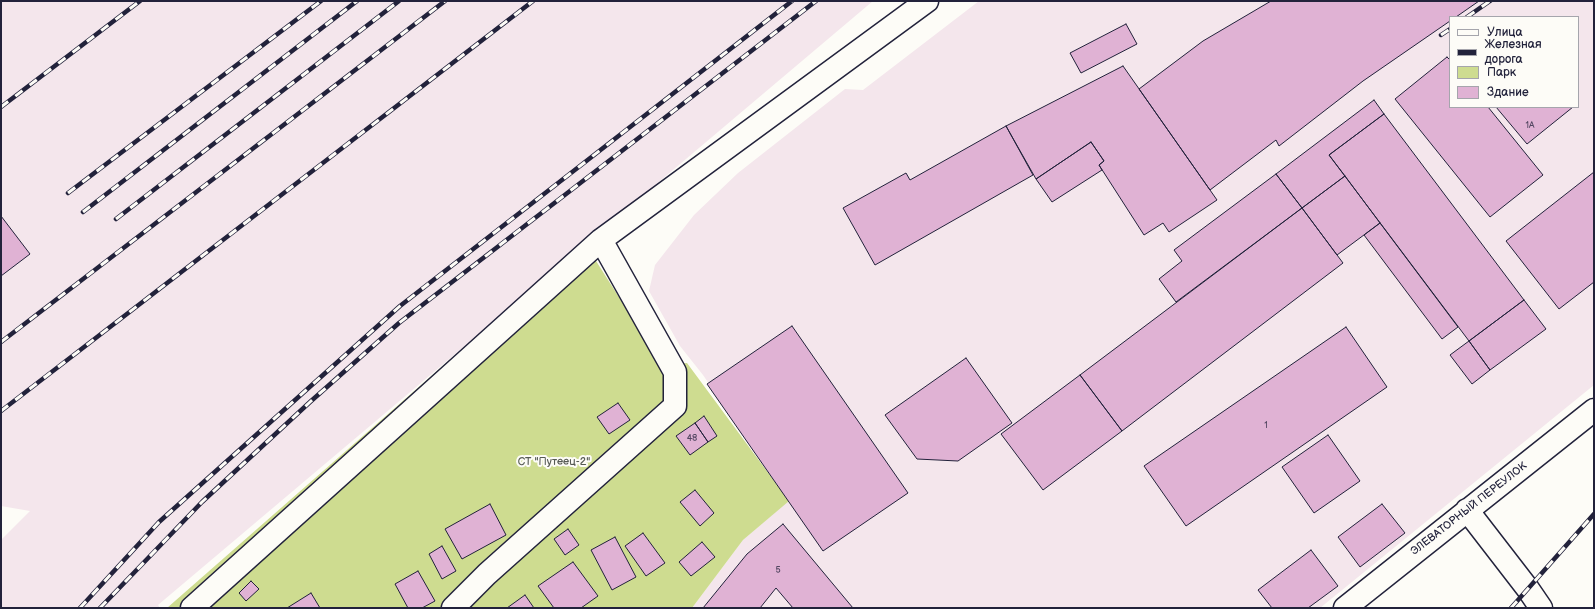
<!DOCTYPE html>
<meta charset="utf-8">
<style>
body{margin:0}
#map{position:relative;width:1595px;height:609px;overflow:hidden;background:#fdfcf7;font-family:"Balsamiq Sans",sans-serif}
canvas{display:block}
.frame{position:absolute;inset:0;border:2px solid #22223b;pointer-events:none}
.legend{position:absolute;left:1449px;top:16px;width:130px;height:92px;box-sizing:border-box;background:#fdfcf7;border:1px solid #a5a5ac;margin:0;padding:5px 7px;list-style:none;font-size:12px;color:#22223b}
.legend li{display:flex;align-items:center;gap:8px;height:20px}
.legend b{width:20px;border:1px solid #a5a5ac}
</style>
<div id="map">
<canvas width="1595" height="609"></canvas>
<div class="frame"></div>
<ul class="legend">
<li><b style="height:5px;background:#fdfcf7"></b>Улица</li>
<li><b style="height:5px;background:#22223b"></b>Железная дорога</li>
<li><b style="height:11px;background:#cedc90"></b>Парк</li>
<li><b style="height:11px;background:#e0b2d4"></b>Здание</li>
</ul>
</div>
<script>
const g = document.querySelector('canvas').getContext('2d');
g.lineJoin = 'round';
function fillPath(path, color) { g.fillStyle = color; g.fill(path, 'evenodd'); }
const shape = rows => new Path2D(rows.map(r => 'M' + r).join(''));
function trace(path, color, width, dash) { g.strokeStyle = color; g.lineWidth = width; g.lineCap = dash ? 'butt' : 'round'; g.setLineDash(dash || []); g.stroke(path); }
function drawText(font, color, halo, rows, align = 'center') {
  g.font = font + ' "Balsamiq Sans",sans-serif'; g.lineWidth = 4; g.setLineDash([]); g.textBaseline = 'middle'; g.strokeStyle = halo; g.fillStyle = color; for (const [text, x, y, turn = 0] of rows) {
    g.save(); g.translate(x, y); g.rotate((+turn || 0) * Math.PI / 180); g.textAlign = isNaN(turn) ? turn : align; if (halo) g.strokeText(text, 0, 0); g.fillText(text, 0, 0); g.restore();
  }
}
fillPath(shape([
 [1,1,873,1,158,605,160,608,1,608,1,540,30,511,1,506],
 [979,1,1594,1,1594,385,1320,608,692,608,743,540,788,501,703,375,680,346,649,291,655,265,694,215,738,173,845,89,863,90],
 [1450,17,1578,17,1578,107,1450,107]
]), '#f4e6ec');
fillPath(shape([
 [584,242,662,365,687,363,789,501,743,540,692,608,167,608]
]), '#cedc90');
const building = shape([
 [1271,1,1479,1,1456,17,1450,17,1450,21,1363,81,1279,146,1276,140,1210,190,1139,89,1203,41,1271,1],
 [1126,24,1137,44,1081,73,1070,53,1126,24],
 [1447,57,1450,60,1450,107,1488,107,1543,175,1490,217,1395,99,1447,57],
 [1123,66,1217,200,1169,232,1163,223,1144,235,1099,165,1104,161,1091,142,1036,179,1006,126,1123,66],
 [1374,100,1384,114,1329,155,1345,176,1302,208,1276,174,1374,100],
 [1496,107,1573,107,1527,144,1496,107],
 [1384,114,1524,300,1469,341,1329,155,1384,114],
 [1006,126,1033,175,875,265,843,208,906,173,910,180,1006,126],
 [1091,142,1104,161,1099,165,1102,170,1052,202,1036,179,1091,142],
 [1594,172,1594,282,1559,309,1506,241,1594,172],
 [1276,174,1302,208,1176,302,1159,279,1182,261,1174,250,1276,174],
 [1345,176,1380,223,1337,255,1302,208,1345,176],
 [1302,208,1343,263,1122,431,1080,375,1302,208],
 [1,216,30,254,1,276,1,216],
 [1380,223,1458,327,1442,339,1364,235,1380,223],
 [1524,300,1546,329,1490,370,1469,341,1524,300],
 [792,326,908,493,823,551,707,384,792,326],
 [1346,327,1387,387,1186,526,1144,466,1346,327],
 [1469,341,1490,370,1472,384,1450,355,1469,341],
 [966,358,1012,423,958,461,917,459,885,415,966,358],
 [1080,375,1122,431,1043,490,1001,434,1080,375],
 [618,403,630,420,609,434,597,417,618,403],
 [704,416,717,436,708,442,695,423,704,416],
 [695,423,708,442,690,455,676,436,695,423],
 [1328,435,1360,481,1314,513,1282,467,1328,435],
 [695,490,714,513,700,526,680,502,695,490],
 [490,504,506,535,462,559,445,529,490,504],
 [1382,504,1405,533,1360,567,1338,537,1382,504],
 [783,524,853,608,793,608,776,588,760,608,703,608,747,554,783,524],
 [568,529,579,545,565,555,554,539,568,529],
 [643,533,665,563,646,576,625,546,643,533],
 [615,537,636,577,612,590,591,550,615,537],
 [702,542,715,557,691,576,679,562,702,542],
 [442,546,456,571,442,579,429,554,442,546],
 [1311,550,1338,586,1308,608,1272,608,1258,590,1311,550],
 [573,562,598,596,581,608,554,608,538,586,573,562],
 [418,571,435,601,422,608,408,608,395,584,418,571],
 [251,581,259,589,246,601,239,593,251,581],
 [311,593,320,608,287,608,311,593],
 [525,595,534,608,507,608,525,595]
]);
fillPath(building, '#e0b2d4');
trace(building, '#22223b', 1);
const minor = shape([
 [1467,510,1528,589,1541,608],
 [192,608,601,240,927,1],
 [453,608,487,574,675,406,675,372,601,240],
 [1345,608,1594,410]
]);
trace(minor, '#22223b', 25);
trace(minor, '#fdfcf7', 22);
const rail = shape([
 [1467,17,1490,1],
 [1441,35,1450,29],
 [1,107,140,1],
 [68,193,321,1],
 [83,212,357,1],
 [116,219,399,1],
 [1,342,445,1],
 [1,411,533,1],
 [80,608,159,522,400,306,792,1],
 [100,608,202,502,310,402,399,323,816,1],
 [1511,608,1594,514]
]);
trace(rail, '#22223b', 4.5);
trace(rail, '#fdfcf7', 3, [9]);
drawText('9px', '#524661', null, [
 ["1А",1530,126],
 ["1",1266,426],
 ["48",692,439],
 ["5",778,571]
]);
drawText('11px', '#565a54', '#fdfcf7', [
 ["СТ \"Путеец-2\"",554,462]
]);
drawText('11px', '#22223b', '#fdfcf7', [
 ["ЭЛЕВАТОРНЫЙ ПЕРЕУЛОК",1469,509,-38]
]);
</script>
